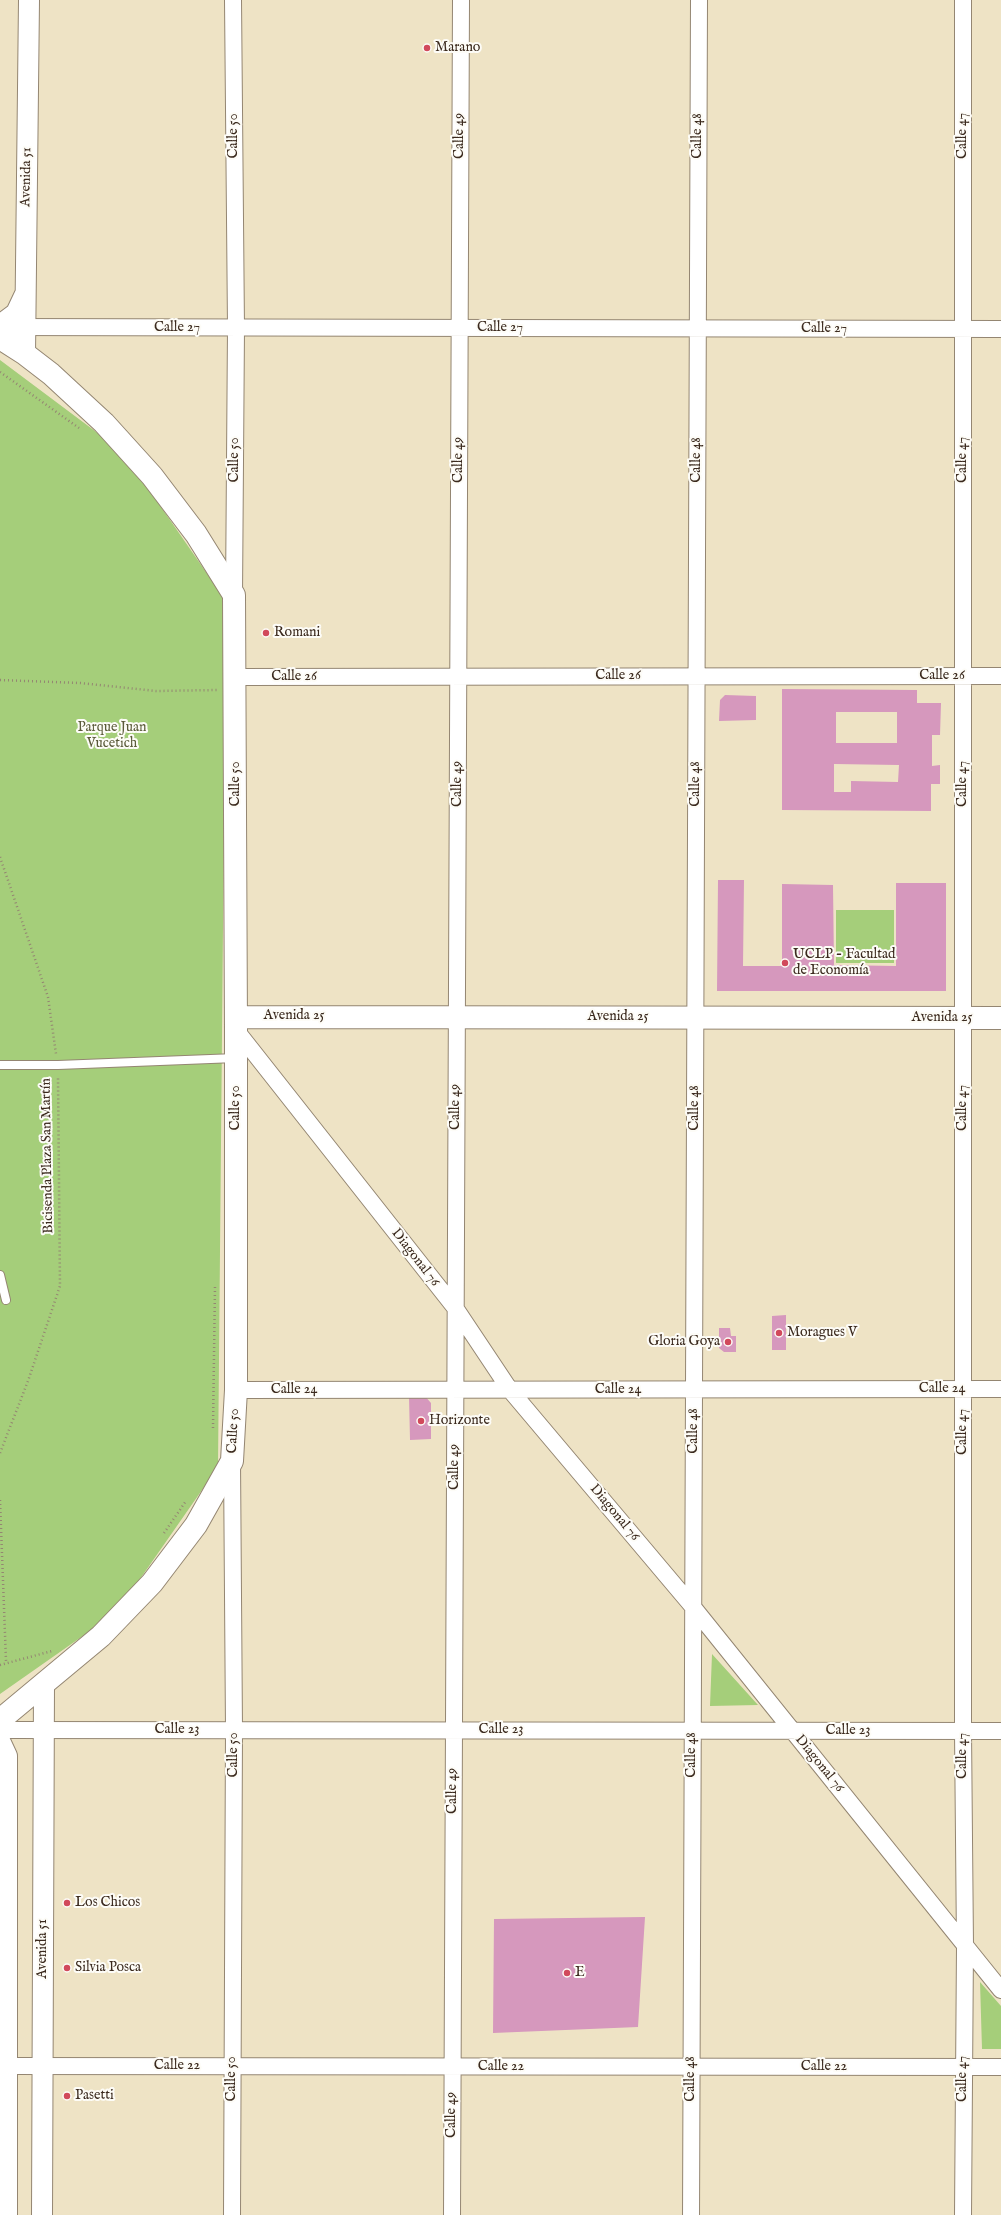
<!DOCTYPE html>
<meta charset="utf-8">
<style>
body{margin:0}
canvas{display:block;background:#eee3c5}
</style>
<canvas width="1001" height="2215"></canvas>
<script>
const g = document.querySelector('canvas').getContext('2d');
g.lineJoin = 'round';
function fillPath(path, color) { g.fillStyle = color; g.fill(path, 'evenodd'); }
const shape = rows => new Path2D(rows.map(r => 'M' + r).join(''));
function trace(path, color, width, dash) { g.strokeStyle = color; g.lineWidth = width; g.lineCap = dash ? 'butt' : 'round'; g.setLineDash(dash || []); g.stroke(path); }
function drawText(font, color, halo, rows, align = 'center') {
  g.font = font + ' "IM FELL English",serif'; g.lineWidth = 4; g.setLineDash([]); g.textBaseline = 'middle'; g.strokeStyle = halo; g.fillStyle = color; for (const [text, x, y, turn = 0] of rows) {
    g.save(); g.translate(x, y); g.rotate((+turn || 0) * Math.PI / 180); g.textAlign = isNaN(turn) ? turn : align; if (halo) g.strokeText(text, 0, 0); g.fillText(text, 0, 0); g.restore();
  }
}
fillPath(shape([
 [0,360,123,452,226,601,218,1467,117,1612,0,1694],
 [836,910,894,910,894,963,836,963],
 [712,1654,758,1705,710,1706],
 [980,1982,1001,2006,1001,2049,982,2049]
]), '#a5ce7a');
fillPath(shape([
 [782,689,917,690,917,703,941,703,940,735,932,735,932,766,940,765,940,784,931,784,931,811,782,810],
 [836,712,897,712,897,743,836,743],
 [834,764,899,765,898,782,851,781,851,792,834,792],
 [725,695,756,696,756,720,719,721,720,700],
 [718,880,744,880,743,966,782,966,782,884,833,885,834,965,896,966,896,883,946,883,946,991,717,991],
 [786,1315,786,1350,772,1350,772,1316],
 [719,1328,730,1328,731,1336,736,1336,736,1352,724,1352,719,1348],
 [424,1395,431,1403,431,1439,410,1440,409,1396],
 [645,1917,638,2027,493,2033,494,1919]
]), '#d698bd');
const service = shape([
 [0,1065,58,1065,236,1058],
 [0,1275,6,1300]
]);
const minor = shape([
 [233,0,236,328,234,595],
 [0,327,1001,329],
 [235,677,1001,676],
 [236,1030,456,1309,510,1390,693,1607,1001,1990],
 [236,1390,1001,1389],
 [0,1730,1001,1731],
 [0,2066,1001,2067],
 [232,2215,234,1730,232,1461],
 [452,2215,461,0],
 [691,2215,699,0],
 [963,2215,965,1946,963,1731,963,0]
]);
const tertiary = shape([
 [0,325,16,313,25,294],
 [25,354,29,0],
 [0,1741,7,1756,7,2215],
 [42,2215,44,1683]
]);
const secondary = shape([
 [0,338,25,354,51,374,104,423,152,476,196,534,234,595,236,1030,236,1390,232,1461,196,1525,152,1583,101,1636,0,1720],
 [236,1017,1001,1018]
]);
trace(service, '#948672', 10);
trace(minor, '#948672', 18);
trace(tertiary, '#948672', 22);
trace(secondary, '#948672', 24);
trace(shape([
 [0,372,79,428],
 [0,680,80,683,156,691,217,690],
 [0,857,48,997,56,1054],
 [213,1428,215,1285],
 [0,1453,28,1381,60,1286,58,1077],
 [0,1500,6,1661],
 [164,1533,186,1501],
 [0,1665,52,1651]
]), '#948672', 2.5, [1, 3]);
trace(service, '#fff', 8);
trace(minor, '#fff', 16);
trace(tertiary, '#fff', 20);
trace(secondary, '#fff', 22);
for (const [x, y, r, color] of [
 [427,48,4,"#d1495b"],
 [266,633,4,"#d1495b"],
 [785,963,4,"#d1495b"],
 [779,1333,4,"#d1495b"],
 [728,1342,4,"#d1495b"],
 [421,1421,4,"#d1495b"],
 [67,1903,4,"#d1495b"],
 [67,1968,4,"#d1495b"],
 [567,1973,4,"#d1495b"],
 [67,2096,4,"#d1495b"]
]) { const dot = new Path2D(); dot.arc(x, y, r, 0, 2 * Math.PI); g.fillStyle = color; g.fill(dot); trace(dot, '#fdfcf7', 1.5); }
drawText('14px', '#3b2a1e', '#fdfcf7', [
 ["Marano",435,48],
 ["Romani",274,633],
 ["UCLP - Facultad",793,955],
 ["de Economía",793,971],
 ["Moragues V",787,1333],
 ["Gloria Goya",720,1342,"right"],
 ["Horizonte",429,1421],
 ["Los Chicos",75,1903],
 ["Silvia Posca",75,1968],
 ["E",575,1973],
 ["Pasetti",75,2096]
], 'left');
drawText('14px', '#3b2a1e', '#fdfcf7', [
 ["Calle 50",234,136,-90],
 ["Calle 49",460,136,-90],
 ["Calle 48",698,136,-90],
 ["Calle 47",963,136,-90],
 ["Avenida 51",27,177,-89],
 ["Calle 27",177,328],
 ["Calle 27",500,328],
 ["Calle 27",824,329],
 ["Calle 50",235,460,-90],
 ["Calle 49",459,460,-90],
 ["Calle 48",697,460,-90],
 ["Calle 47",963,460,-90],
 ["Calle 26",618,676],
 ["Calle 26",942,676],
 ["Calle 26",294,677],
 ["Calle 50",236,784,-90],
 ["Calle 49",458,784,-90],
 ["Calle 48",696,784,-90],
 ["Calle 47",963,784,-90],
 ["Avenida 25",294,1016],
 ["Avenida 25",618,1017],
 ["Avenida 25",942,1018],
 ["Calle 49",456,1107,-90],
 ["Calle 50",236,1108,-90],
 ["Calle 48",695,1108,-90],
 ["Calle 47",963,1108,-90],
 ["Bicisenda Plaza San Martín",48,1156,-91],
 ["Diagonal 76",415,1258,52],
 ["Calle 24",942,1389],
 ["Calle 24",294,1390],
 ["Calle 24",618,1390],
 ["Calle 50",234,1431,-87],
 ["Calle 48",694,1431,-90],
 ["Calle 47",963,1432,-90],
 ["Calle 49",455,1467,-90],
 ["Diagonal 76",614,1513,50],
 ["Calle 23",177,1730],
 ["Calle 23",501,1730],
 ["Calle 23",848,1731],
 ["Calle 50",234,1755,-90],
 ["Calle 48",692,1755,-90],
 ["Calle 47",963,1756,-90],
 ["Diagonal 76",819,1764,51],
 ["Calle 49",453,1791,-90],
 ["Avenida 51",43,1949,-90],
 ["Calle 22",177,2066],
 ["Calle 22",501,2067],
 ["Calle 22",824,2067],
 ["Calle 50",232,2079,-90],
 ["Calle 48",691,2079,-90],
 ["Calle 47",963,2079,-90],
 ["Calle 49",452,2115,-90]
]);
drawText('14px', '#5b5b3a', '#fdfcf7', [
 ["Parque Juan",112,728],
 ["Vucetich",112,744]
]);
</script>
